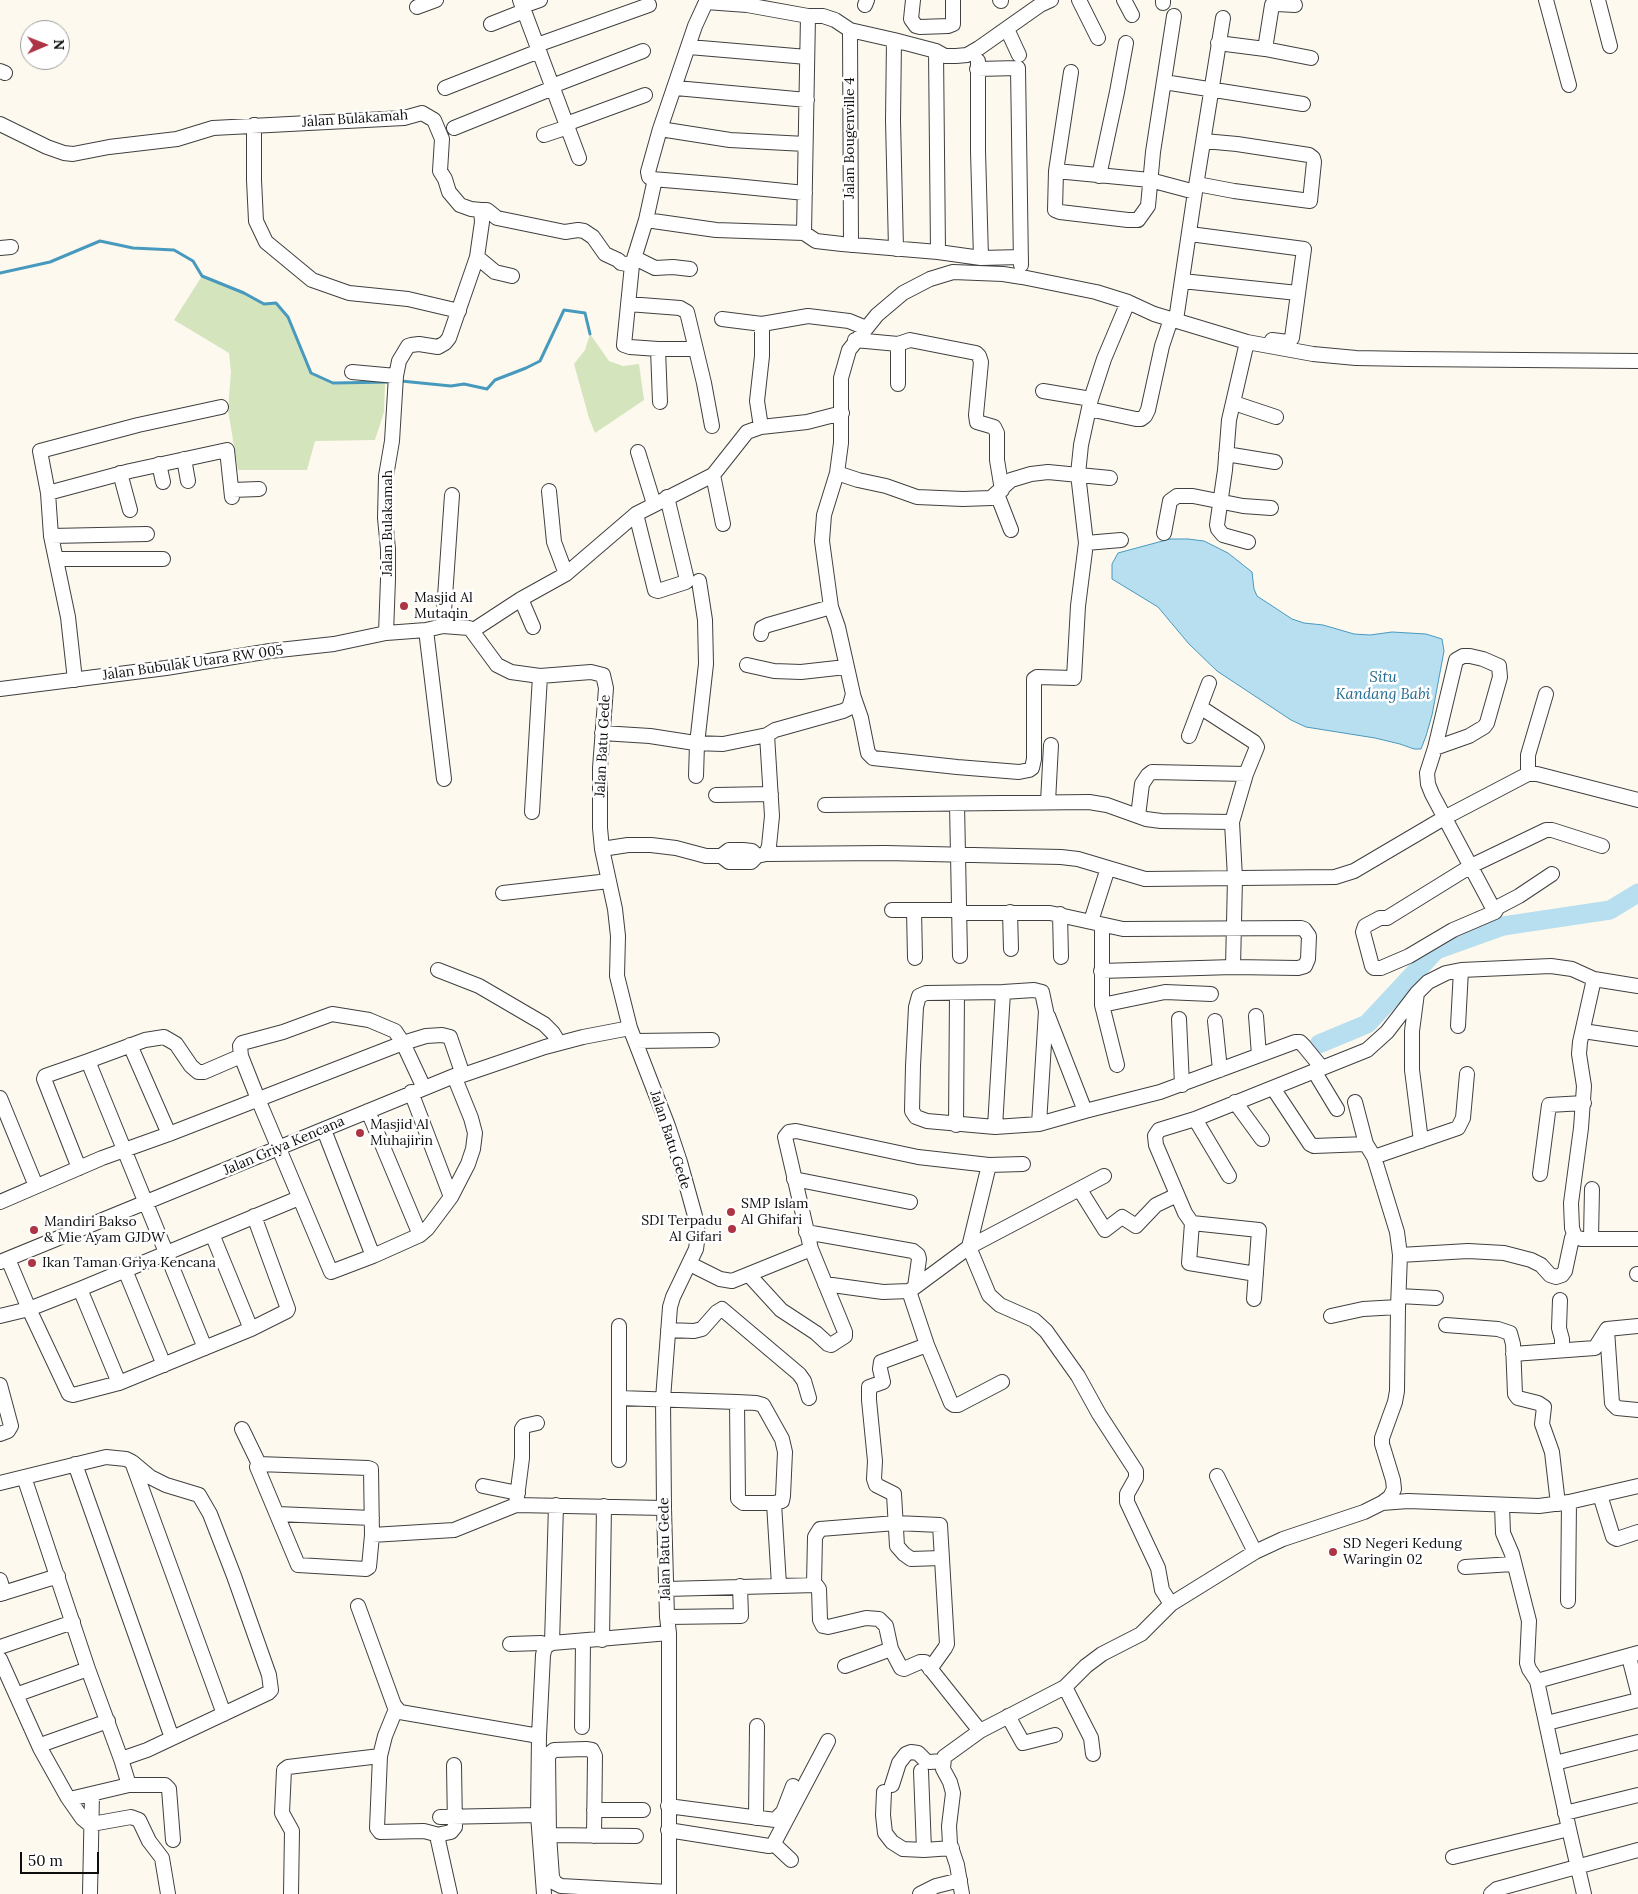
<!DOCTYPE html>
<style>
body{margin:0}
#map{position:relative;width:1638px;height:1894px;overflow:hidden;background:#fdf9ee;font-family:Lora,serif}
canvas{display:block}
.north{position:absolute;left:20px;top:20px;width:50px;height:50px;box-sizing:border-box;background:#fff;border:1px solid #9e9e9e;border-radius:50%;rotate:89deg;font-size:14px;font-weight:700;line-height:20px;text-align:center;color:#0d0d0d}
.north::after{content:'';display:block;margin:auto;width:18px;height:22px;background:#ad3445;clip-path:polygon(50% 0,100% 100%,50% 72%,0 100%)}
.scale{position:absolute;left:20px;top:1852px;width:79px;height:22px;box-sizing:border-box;border:2px solid #0d0d0d;border-top:0;padding-left:6px;font-size:15px;line-height:18px;white-space:nowrap;color:#0d0d0d;-webkit-text-stroke:4px #fff;paint-order:stroke}
</style>
<div id="map">
<canvas width="1638" height="1894"></canvas>
<div class="north">N</div>
<div class="scale">50 m</div>
</div>
<script>
const g = document.querySelector('canvas').getContext('2d');
g.lineJoin = 'round';
function fillPath(path, color) { g.fillStyle = color; g.fill(path, 'evenodd'); }
const shape = rows => new Path2D(rows.map(r => 'M' + r).join(''));
function trace(path, color, width, dash) { g.strokeStyle = color; g.lineWidth = width; g.lineCap = dash ? 'butt' : 'round'; g.setLineDash(dash || []); g.stroke(path); }
function drawText(font, color, halo, rows, align = 'center') {
  g.font = font + ' Lora,serif'; g.lineWidth = 5; g.setLineDash([]); g.textBaseline = 'middle'; g.strokeStyle = halo; g.fillStyle = color; for (const [text, x, y, turn = 0] of rows) {
    g.save(); g.translate(x, y); g.rotate((+turn || 0) * Math.PI / 180); g.textAlign = isNaN(turn) ? turn : align; if (halo) g.strokeText(text, 0, 0); g.fillText(text, 0, 0); g.restore();
  }
}
fillPath(shape([
 [202,276,244,293,264,304,276,303,288,317,311,373,333,383,385,383,384,412,375,440,315,441,307,470,238,470,228,410,231,372,229,353,174,320],
 [590,334,609,361,623,366,639,364,644,400,595,433,589,418,574,364,585,350]
]), '#d4e4bc');
const water = shape([
 [1170,539,1188,539,1204,541,1228,553,1252,572,1254,589,1257,596,1292,619,1304,623,1323,625,1354,634,1370,635,1392,632,1426,634,1442,639,1444,651,1432,715,1426,736,1421,749,1414,749,1400,744,1375,738,1306,727,1291,720,1217,671,1189,644,1158,607,1112,579,1112,564,1118,553,1170,539]
]);
fillPath(water, '#b8dfef');
trace(water, '#4899be', 1);
trace(shape([
 [0,273,50,262,100,241,133,248,174,250,193,261,202,276,244,293,264,304,276,303,288,317,311,373,333,383,391,382],
 [401,381,451,386,464,384,487,389,495,380,526,368,540,361,564,310,585,313,590,334]
]), '#4899be', 3);
trace(shape([
 [1319,1044,1367,1024,1436,950,1503,926,1610,910,1638,893]
]), '#b8dfef', 19);
const minor = shape([
 [520,0,579,158],
 [913,0,911,19,916,26,920,27,948,26,953,24,953,0],
 [1000,0,1001,1],
 [1079,0,1098,38],
 [1124,0,1132,15],
 [1163,0,1163,3],
 [1546,0,1569,85],
 [1598,0,1610,46],
 [865,5,867,0],
 [523,6,540,0],
 [417,7,436,0],
 [491,24,524,11],
 [1007,29,1019,55],
 [850,30,851,245],
 [894,40,893,120,896,249],
 [1218,43,1265,49,1311,58],
 [537,45,649,5],
 [689,47,807,57],
 [1265,49,1272,5,1277,4,1295,5],
 [936,51,938,252],
 [978,61,978,151,981,258],
 [977,69,1018,68,1021,265],
 [0,71,5,73],
 [1071,72,1056,171,1055,210,1060,212,1128,220,1138,220,1148,206,1153,152,1174,16],
 [1164,82,1303,104],
 [552,86,643,51],
 [445,88,539,51],
 [676,88,807,100],
 [0,124,47,147,64,153,73,154,109,147,177,139,213,128,404,118,422,113,434,120,442,139,440,171,445,179,449,192,460,205,471,209,481,210,482,222,477,257,449,338,445,343,438,347,419,344,411,345,408,346,399,361,396,376,392,441,386,476,385,518,388,549,388,579,386,633],
 [566,124,645,95],
 [254,125,254,180,256,221,266,242,312,280,349,293,408,299,459,311],
 [454,128,553,88],
 [660,129,730,140,805,144],
 [544,135,568,127],
 [1056,171,1150,180,1195,192],
 [1099,176,1117,92,1126,43],
 [655,179,646,220,632,265,624,345,630,347,658,349,695,349],
 [1197,184,1234,191,1310,201,1314,162,1313,158,1309,155,1237,144,1204,141],
 [805,193,725,185,652,179,649,177,648,172,660,129,695,26,706,2,747,5,808,16,823,16,835,20,850,30,894,40,936,51,945,56,956,56,967,55,979,48,1040,5,1051,0],
 [481,210,487,210,497,218,565,232,578,230,584,231,593,237,605,254,618,260,621,263,632,265],
 [646,220,716,230,804,233,816,241,842,244,938,252,981,258,1021,257],
 [804,233,808,16],
 [1190,234,1304,249,1292,338,1288,342,1272,340],
 [0,248,11,247],
 [477,257,495,272,512,276],
 [635,258,655,268,673,267,690,269],
 [1182,281,1298,293],
 [628,304,680,308,687,312,704,383,712,426],
 [722,319,762,324,808,316,849,321,866,328],
 [1176,320,1195,192,1223,18],
 [855,340,898,344,910,340,976,353,979,356,981,362,976,415,977,422,994,427,997,433,997,460,1002,490],
 [1247,342,1229,420,1225,470,1217,525,1218,529,1223,535,1248,542],
 [658,349,660,402],
 [352,372,396,376],
 [898,384,898,344],
 [1043,391,1091,399],
 [1234,403,1276,417],
 [1089,409,1136,419,1141,419,1145,416,1148,410,1162,346,1171,319],
 [761,427,757,401,762,356,762,324],
 [638,452,654,504],
 [1226,454,1275,462],
 [184,459,188,481],
 [159,464,163,482],
 [120,473,130,510],
 [837,473,858,480,886,486,917,497,963,499,991,498,1011,480,1031,474,1048,472,1110,478],
 [713,475,723,524],
 [232,490,259,489],
 [549,491,554,542,566,574],
 [48,493,130,471,227,450,232,497],
 [997,494,1011,530],
 [636,514,655,590,658,591,686,582,687,580,667,497],
 [1164,533,1170,501,1177,496,1193,496,1243,506,1271,508],
 [51,536,147,534],
 [1086,543,1121,540],
 [56,559,163,559],
 [521,599,533,627],
 [443,626,452,495],
 [426,630,444,779],
 [472,631,521,599,566,574,636,514,713,475,747,432,761,427,807,422,842,413],
 [761,634,762,628,768,625,831,607],
 [747,665,774,671,801,672,846,667],
 [75,680,68,617,51,536,48,493,40,451,138,425,221,407],
 [0,689,166,668,270,651,334,644,386,633,426,630,443,626,469,628,472,631,497,665,511,672,540,676,591,672,603,675,606,688,600,768,600,828,602,849,615,909,618,936,617,976,630,1028,668,1126,680,1162,695,1216,698,1234,696,1249,673,1297,670,1307,663,1399,664,1508,667,1617,669,1633,669,1894],
 [853,695,861,718,868,753,873,758,957,767,1019,772,1029,770,1032,768,1034,759,1034,679,1037,677,1074,678,1078,606,1086,543,1078,474,1081,445,1091,399,1104,359,1128,302],
 [1200,707,1254,742,1257,747,1246,774,1232,822,1235,878,1233,967],
 [602,733,650,736,695,743,723,744,767,735,775,730,843,711,849,708,853,694,838,627,831,607,822,541,824,515,837,473,841,443,841,378,849,350,877,315,903,293,930,279,953,272,1003,274,1022,277,1096,292,1128,302,1154,314,1247,342,1313,354,1356,358,1409,359,1638,361],
 [1189,736,1209,683],
 [1435,748,1469,736,1484,727,1487,723,1500,677,1499,666,1483,659,1470,656,1463,656,1456,660,1435,748,1427,773,1428,784,1432,794,1495,912],
 [1528,774,1528,755,1546,694],
 [696,776,697,744,706,664,705,620,699,581],
 [716,795,771,794],
 [1048,802,1051,745],
 [957,804,960,956],
 [825,805,1089,802,1107,805,1146,819,1161,821,1232,822],
 [532,812,540,676],
 [1138,816,1142,784,1148,775,1152,772,1246,774],
 [602,849,628,845,651,845,676,848,706,856,721,856,729,850,743,850,752,851,757,856],
 [766,854,769,846,772,816,767,735],
 [721,856,729,862,751,862,757,856,766,854,885,853,1061,857,1078,859,1145,879,1335,877,1354,871,1444,818,1528,774,1537,774,1638,800],
 [1552,874,1519,896,1498,907,1495,912,1453,930,1409,956,1381,968,1374,968,1372,966,1363,932,1365,926,1380,918,1387,918,1471,866,1546,830,1552,830,1602,846],
 [503,893,609,881],
 [892,910,960,910],
 [914,910,915,958],
 [1010,912,1011,949],
 [960,913,1050,913,1123,929,1301,928,1304,929,1309,936,1308,959,1305,966,1298,968,1233,967,1101,971],
 [1060,914,1061,957],
 [1091,921,1108,868],
 [1102,925,1102,1005,1117,1065],
 [438,970,479,986,544,1024,553,1033,559,1043],
 [1417,993,1412,1031,1412,1070,1421,1141],
 [1102,1005,1165,992,1211,994],
 [1048,1016,1085,1111,1160,1092,1295,1042,1300,1042,1304,1046,1322,1068],
 [1256,1016,1259,1055],
 [1179,1019,1182,1085],
 [1215,1021,1220,1070],
 [1458,1026,1461,970],
 [1583,1031,1638,1039],
 [635,1041,712,1040],
 [130,1045,169,1134],
 [88,1061,145,1040,164,1037,176,1044,191,1066,198,1072,204,1072,241,1056],
 [1314,1071,1337,1109],
 [424,1088,403,1043,395,1031,369,1020,332,1014,283,1032,242,1043,240,1046,241,1056,258,1099,331,1272,373,1256,420,1235,427,1229,451,1197,468,1164,473,1149,475,1133,471,1118,454,1076],
 [1273,1088,1310,1144,1314,1146,1366,1144,1374,1157,1397,1232,1400,1255,1398,1307,1397,1391,1395,1402,1382,1438,1382,1444,1393,1480,1394,1489,1390,1497,1382,1503],
 [411,1092,451,1197],
 [0,1098,36,1186],
 [1235,1102,1262,1139],
 [1355,1102,1366,1144],
 [368,1111,420,1235],
 [1195,1119,1229,1176],
 [1039,1124,1046,1011,1042,992,1034,990,1003,992,926,993,919,996,916,1007,913,1066,912,1111,916,1117,927,1121,995,1127,1039,1124,1085,1111],
 [956,1125,957,993],
 [995,1127,1003,992],
 [324,1130,373,1256],
 [1374,1157,1458,1128,1463,1118,1467,1074],
 [989,1165,969,1247,989,1295,1000,1305,1034,1320,1046,1331,1078,1376,1099,1414,1136,1471,1136,1478,1127,1494,1127,1502,1158,1568,1162,1590,1171,1604],
 [79,1168,44,1079,45,1076,88,1061,205,1348],
 [1540,1174,1549,1105,1584,1103],
 [794,1179,910,1202],
 [1080,1190,1105,1230,1122,1217,1136,1226,1156,1205,1177,1195],
 [0,1202,102,1158,169,1134,403,1043,426,1036,442,1035,450,1037,463,1075],
 [1192,1223,1189,1263,1256,1274],
 [806,1232,913,1251,918,1255,919,1259,915,1287,909,1291,883,1292,825,1284],
 [212,1234,251,1329],
 [1575,1237,1572,1228,1571,1203,1581,1128,1584,1086,1579,1054,1580,1042,1594,979],
 [1575,1237,1582,1239,1638,1239],
 [1591,1238,1592,1189],
 [811,1249,785,1137,789,1132,796,1131,918,1157,989,1165,1023,1164],
 [1400,1255,1468,1251,1504,1253,1531,1260,1541,1265,1550,1275,1556,1277,1562,1275,1565,1271,1572,1238,1575,1237],
 [8,1259,29,1309,69,1394,73,1395,119,1383,251,1329,287,1311,288,1309,254,1216],
 [0,1262,454,1076,463,1075,545,1047,583,1037,630,1028],
 [690,1264,720,1279,732,1281,811,1249,845,1332,845,1336,831,1345,828,1344,816,1333,781,1310,749,1275],
 [125,1270,164,1365],
 [1637,1274,1638,1274],
 [915,1287,969,1247,1104,1176],
 [80,1289,119,1383],
 [909,1291,927,1345,951,1403,954,1405,958,1405,1002,1382],
 [1399,1296,1436,1298],
 [1254,1299,1259,1230,1192,1223,1185,1213,1156,1145,1155,1136,1159,1130,1195,1119,1367,1050,1387,1032,1417,993,1428,982,1446,973,1461,970,1551,966,1572,969,1594,979,1638,986],
 [1560,1300,1559,1328,1562,1339,1562,1350],
 [0,1316,29,1309,80,1289,299,1198],
 [1331,1316,1363,1309,1398,1307],
 [1446,1325,1498,1329,1510,1333,1513,1344,1515,1394,1518,1398,1538,1403,1544,1407,1542,1424,1552,1452,1558,1504],
 [668,1330,694,1331,702,1329,717,1312,722,1309,799,1374,804,1381,809,1398],
 [1607,1330,1612,1403,1617,1408,1638,1410],
 [927,1345,881,1362,880,1369,883,1382,869,1387,869,1400,875,1461,874,1479,876,1485,894,1494,897,1546,904,1554,911,1559,941,1558],
 [1513,1354,1595,1348,1607,1329,1638,1326],
 [0,1385,11,1426,8,1431,0,1434],
 [619,1398,737,1402,756,1403,763,1405,782,1439,785,1452,783,1496,782,1501,774,1503],
 [737,1402,738,1499,743,1503,774,1503,779,1585],
 [242,1429,259,1464],
 [619,1460,619,1326],
 [75,1464,172,1738],
 [258,1464,368,1468,371,1469,372,1535,369,1567,366,1569,298,1565,257,1467,258,1464],
 [1217,1476,1255,1552],
 [24,1477,88,1669,121,1759,129,1785],
 [0,1483,106,1457,126,1459,132,1462,224,1714],
 [483,1486,518,1493],
 [1600,1495,1613,1537,1617,1539,1638,1532],
 [516,1505,522,1458,522,1429,524,1426,537,1423],
 [1502,1506,1503,1533,1512,1554,1529,1621,1527,1663,1529,1669,1537,1681],
 [277,1514,372,1518],
 [372,1535,454,1530,516,1505,664,1508],
 [1465,1567,1513,1564],
 [0,1580,4,1593],
 [814,1584,815,1537,820,1529,896,1523,940,1525,947,1644,945,1648,930,1669],
 [666,1589,816,1585,819,1589,820,1620,823,1626,828,1627,866,1618,879,1619,886,1626,891,1649,901,1668,904,1669,920,1662,925,1662,980,1731],
 [0,1594,58,1576],
 [1568,1601,1569,1502],
 [358,1606,394,1705,400,1712,539,1736],
 [667,1617,741,1616,740,1586],
 [602,1640,604,1506],
 [552,1643,556,1505],
 [510,1644,541,1643,548,1645],
 [3,1646,73,1622],
 [1629,1657,1638,1692],
 [0,1659,40,1748,68,1798,82,1818,88,1823,92,1824,131,1817,139,1820,149,1841,162,1858,168,1894],
 [845,1666,891,1649],
 [1065,1687,1091,1738,1093,1754],
 [21,1693,88,1669],
 [396,1709,385,1736,380,1756,377,1828,380,1832,424,1831,439,1835],
 [1008,1716,1023,1743,1055,1735],
 [1547,1723,1638,1700],
 [582,1727,583,1642],
 [46,1743,108,1721],
 [121,1759,147,1750,268,1693,271,1690,269,1675,234,1576,210,1514,199,1495,166,1485,150,1477,132,1462],
 [1555,1763,1638,1742],
 [921,1771,924,1850,952,1848],
 [892,1785,899,1763,906,1754,911,1752,918,1753,926,1761,930,1762,942,1761],
 [884,1792,883,1815,885,1833,892,1842,903,1849,924,1850],
 [74,1798,129,1785,165,1785,169,1789,173,1840],
 [668,1806,775,1820,783,1812,793,1786],
 [594,1810,643,1810],
 [1565,1813,1638,1795],
 [440,1817,538,1815],
 [756,1818,757,1726],
 [668,1830,769,1846,773,1845,828,1741],
 [549,1835,636,1836],
 [594,1836,595,1756,592,1750,586,1749,554,1750,548,1755,549,1835,552,1877,555,1883,561,1886,669,1892],
 [774,1844,791,1860],
 [1453,1857,1569,1829],
 [90,1894,92,1794],
 [291,1894,292,1831,282,1813,284,1770,288,1767,380,1756],
 [450,1894,438,1840,441,1834,451,1832,455,1827,454,1765],
 [544,1894,538,1815,539,1736,543,1655,545,1647,552,1643,669,1633],
 [920,1894,936,1886,960,1880],
 [962,1894,957,1865,950,1844,949,1826,953,1793,950,1782,943,1769,944,1757,980,1731,1065,1687,1086,1666,1102,1654,1141,1634,1171,1604,1255,1552,1283,1539,1364,1512,1382,1503,1408,1501,1539,1506,1569,1502,1638,1486],
 [1491,1894,1497,1889,1638,1850],
 [1584,1894,1569,1829,1537,1681,1638,1653]
]);
trace(minor, '#404040', 16);
trace(minor, '#fff', 14);
for (const [x, y, r, color] of [
 [404,606,5,"#ad3445"],
 [360,1133,5,"#ad3445"],
 [731,1212,5,"#ad3445"],
 [732,1229,5,"#ad3445"],
 [34,1230,5,"#ad3445"],
 [32,1263,5,"#ad3445"],
 [1333,1552,5,"#ad3445"]
]) { const dot = new Path2D(); dot.arc(x, y, r, 0, 2 * Math.PI); g.fillStyle = color; g.fill(dot); trace(dot, '#fff', 2); }
drawText('14px', '#0d0d0d', '#fff', [
 ["Jalan Bulakamah",355,119,-4],
 ["Jalan Bougenville 4",850,138,-90],
 ["Jalan Bulakamah",388,523,-90],
 ["Jalan Bubulak Utara RW 005",193,663,-8],
 ["Jalan Batu Gede",603,746,-87],
 ["Jalan Batu Gede",670,1140,72],
 ["Jalan Griya Kencana",284,1146,-23],
 ["Jalan Batu Gede",665,1549,-91]
]);
drawText('14px', '#0d0d0d', '#fff', [
 ["Masjid Al",414,598],
 ["Mutaqin",414,614],
 ["Masjid Al",370,1125],
 ["Muhajirin",370,1141],
 ["SMP Islam",741,1204],
 ["Al Ghifari",741,1220],
 ["SDI Terpadu",722,1221,"right"],
 ["Al Gifari",722,1237,"right"],
 ["Mandiri Bakso",44,1222],
 ["& Mie Ayam GJDW",44,1238],
 ["Ikan Taman Griya Kencana",42,1263],
 ["SD Negeri Kedung",1343,1544],
 ["Waringin 02",1343,1560]
], 'left');
drawText('italic 15px', '#246b90', '#fff', [
 ["Situ",1383,678],
 ["Kandang Babi",1383,695]
]);
</script>
